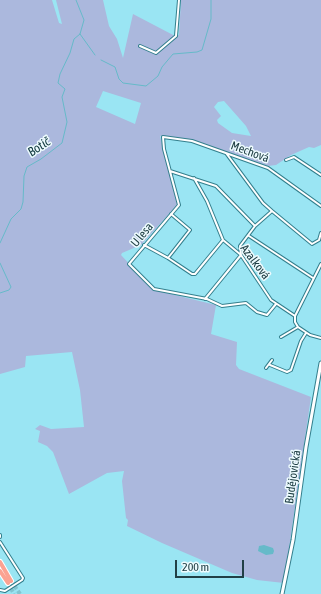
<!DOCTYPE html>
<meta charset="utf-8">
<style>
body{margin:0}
#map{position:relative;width:321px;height:594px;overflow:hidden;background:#9ae5f3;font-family:"Asap Condensed",sans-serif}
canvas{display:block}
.scale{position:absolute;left:175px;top:560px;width:69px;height:18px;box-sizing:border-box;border:2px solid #214046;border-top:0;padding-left:5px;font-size:12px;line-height:14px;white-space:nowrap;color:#214046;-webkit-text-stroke:3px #edfbfe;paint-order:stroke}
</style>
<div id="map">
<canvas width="321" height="594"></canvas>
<div class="scale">200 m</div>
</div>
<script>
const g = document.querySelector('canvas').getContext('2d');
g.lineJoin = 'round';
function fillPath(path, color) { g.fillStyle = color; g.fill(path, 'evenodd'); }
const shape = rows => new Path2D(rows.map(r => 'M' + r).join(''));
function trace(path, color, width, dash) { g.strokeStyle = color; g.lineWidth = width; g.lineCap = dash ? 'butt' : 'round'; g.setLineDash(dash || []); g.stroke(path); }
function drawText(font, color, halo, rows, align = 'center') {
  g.font = font + ' "Asap Condensed",sans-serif'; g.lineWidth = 3; g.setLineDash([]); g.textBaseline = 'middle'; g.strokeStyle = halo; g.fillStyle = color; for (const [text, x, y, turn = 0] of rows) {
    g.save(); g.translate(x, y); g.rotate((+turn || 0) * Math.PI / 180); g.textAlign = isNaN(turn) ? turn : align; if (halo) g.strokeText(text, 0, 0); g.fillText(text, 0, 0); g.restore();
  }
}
fillPath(shape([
 [0,0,52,0,59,23,62,24,56,0,103,0,109,26,117,39,123,58,133,14,175,36,179,35,181,0,321,0,321,145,314,148,309,147,291,155,276,165,268,166,192,140,160,136,178,204,141,245,122,253,121,255,154,290,216,305,211,334,237,342,236,365,239,369,311,397,284,583,257,580,232,573,162,543,127,526,128,520,126,518,122,481,124,471,107,473,69,494,53,452,47,446,38,442,40,431,35,429,40,425,51,429,84,427,80,390,72,352,26,356,25,367,0,374],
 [103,91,141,103,135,124,96,107],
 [224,101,246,126,251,136,232,133,218,123,217,120,221,116,214,107,218,102]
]), '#abb8dd');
fillPath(shape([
 [264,545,273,548,274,551,273,554,266,555,258,551,259,546]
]), '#66bac9');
trace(shape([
 [80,34,95,55],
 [101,60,115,67,119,79,123,83,146,86,158,76,162,67,173,54,197,52,202,50,211,19,211,0],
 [0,243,11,219,21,209,23,202,24,176,27,167,41,159,62,143,67,122,62,97,65,89,58,83,60,74,70,53,74,39,80,34,84,20,76,0],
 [0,263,11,287,9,290,0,293]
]), '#66bac9', 1);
trace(shape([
 [11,581,20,594],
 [8,583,14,594]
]), '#82c4d0', 4, [4, 2]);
const minor = shape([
 [140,46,156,53,176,36,179,0],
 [226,153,263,203,272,211,312,244,319,240],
 [286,160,294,157,321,175],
 [170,171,216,186,255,226],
 [194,178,207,201,223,240,241,255,271,300,295,316],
 [249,236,313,278],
 [319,240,321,233],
 [144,245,168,258,192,274,195,274,223,240],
 [168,258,190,230,171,214],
 [205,299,241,255,240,246,255,226,272,211],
 [276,304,267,315,257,312,246,303,222,306,207,299,154,289,129,264,179,205,164,149,163,137,192,141,268,168,321,206],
 [295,316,321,264],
 [295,316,295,322,298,327,310,335,321,338],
 [281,337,298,327],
 [270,365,287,372,291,370,301,341,306,333],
 [266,368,272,360],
 [0,537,0,535],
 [0,542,23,578,22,580,5,591,0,590]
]);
const secondary = shape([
 [282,594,293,540,306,447,321,363]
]);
const motorway = shape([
 [0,562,11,581],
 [0,571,8,583]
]);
trace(minor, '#337f8d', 4);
trace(secondary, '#337f8d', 5);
trace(motorway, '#fff', 6);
trace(minor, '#fff', 2);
trace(secondary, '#fff', 3);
trace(motorway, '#fba292', 4);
drawText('12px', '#214046', '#edfbfe', [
 ["Mechová",250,152,20],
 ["U lesa",142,235,-50],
 ["Azalková",255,262,53],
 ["Budějovická",293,477,-82]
]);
drawText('italic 13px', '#143c43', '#edfbfe', [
 ["Botič",39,147,-34]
]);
</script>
